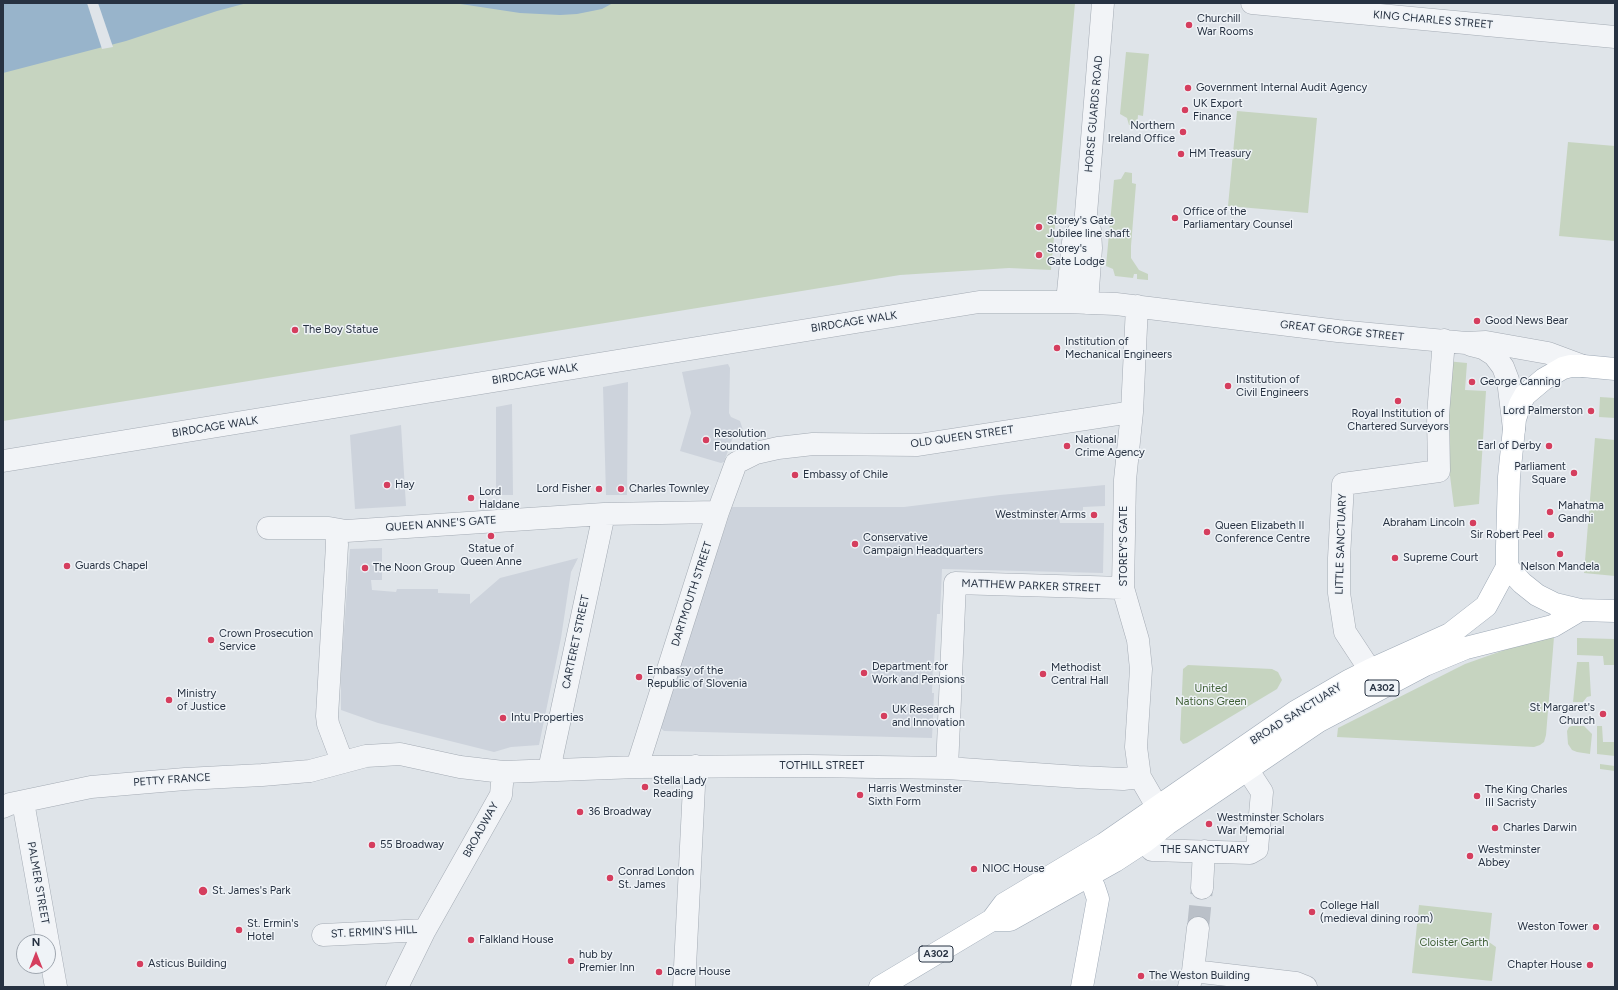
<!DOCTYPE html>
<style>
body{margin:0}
#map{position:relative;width:1618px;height:990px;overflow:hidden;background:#dfe4e9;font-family:Figtree,sans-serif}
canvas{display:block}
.frame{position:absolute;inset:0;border:4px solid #273242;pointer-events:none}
.north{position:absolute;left:16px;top:934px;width:40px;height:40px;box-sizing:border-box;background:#eff3f7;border:1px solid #9fa6af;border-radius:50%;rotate:0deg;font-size:11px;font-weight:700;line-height:16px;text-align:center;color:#273242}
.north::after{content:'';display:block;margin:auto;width:14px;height:18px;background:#d53e5e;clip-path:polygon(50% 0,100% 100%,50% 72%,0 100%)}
</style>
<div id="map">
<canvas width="1618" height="990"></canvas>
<div class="frame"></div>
<div class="north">N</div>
</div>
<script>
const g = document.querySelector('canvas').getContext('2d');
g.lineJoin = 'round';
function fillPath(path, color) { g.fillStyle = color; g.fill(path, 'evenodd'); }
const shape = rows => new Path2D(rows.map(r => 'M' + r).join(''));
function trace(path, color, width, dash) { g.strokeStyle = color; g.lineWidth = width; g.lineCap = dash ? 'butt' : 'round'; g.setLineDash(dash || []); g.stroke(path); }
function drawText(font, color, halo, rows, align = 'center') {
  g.font = font + ' Figtree,sans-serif'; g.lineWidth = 3; g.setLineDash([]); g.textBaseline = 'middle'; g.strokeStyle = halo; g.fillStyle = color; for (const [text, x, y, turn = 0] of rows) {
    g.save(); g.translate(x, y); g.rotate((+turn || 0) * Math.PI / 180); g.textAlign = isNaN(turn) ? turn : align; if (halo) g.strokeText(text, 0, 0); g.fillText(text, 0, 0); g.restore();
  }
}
fillPath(shape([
 [728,364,730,368,729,413,731,417,740,421,744,433,734,434,724,462,721,463,680,451,691,413,682,372],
 [628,382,627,495,606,495,603,387],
 [512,404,513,495,496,495,496,407],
 [401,425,406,506,355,509,350,435],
 [1105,485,1105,506,1083,507,1083,516,1059,517,1060,523,1104,523,1103,573,942,569,940,614,937,614,934,663,933,663,932,693,934,693,932,738,664,731,658,726,732,507,904,507,1000,495],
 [382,548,382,580,371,580,372,590,396,592,397,589,438,589,438,593,470,594,470,604,500,578,578,558,571,572,561,638,539,745,511,747,494,752,378,723,341,710,341,670,350,549]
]), '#cdd3dc');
fillPath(shape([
 [3,3,1075,3,1051,270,1009,268,900,275,3,421],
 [1126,52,1149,54,1143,116,1138,115,1137,126,1129,125,1127,118,1120,114],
 [1237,111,1317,118,1308,213,1228,206],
 [1568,142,1615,146,1615,241,1559,236],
 [1125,172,1132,173,1132,183,1136,184,1131,246,1131,258,1139,270,1148,274,1148,280,1137,279,1137,274,1134,274,1133,278,1115,276,1113,269,1106,266,1114,180,1121,179],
 [1446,361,1467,363,1465,390,1486,391,1479,504,1454,507,1445,437],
 [1600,397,1615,398,1615,418,1599,417],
 [1595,438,1615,440,1615,576,1584,573],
 [1554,637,1546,735,1544,742,1540,745,1534,747,1337,737,1338,728,1465,664,1530,641],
 [1577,638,1615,639,1615,665,1604,665,1603,656,1577,655],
 [1577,662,1589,662,1591,696,1587,697,1583,702,1573,702],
 [1188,665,1272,669,1278,672,1282,680,1277,689,1187,743,1183,744,1180,740,1183,669],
 [1572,726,1584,726,1592,734,1590,754,1577,752,1572,750,1568,744,1567,731,1569,727],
 [1597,726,1602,726,1603,742,1615,742,1615,756,1597,754],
 [1600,764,1615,766,1615,771,1600,769],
 [1419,905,1492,913,1489,942,1496,947,1492,981,1412,973]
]), '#c6d4c0');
fillPath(shape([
 [3,3,247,3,217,11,126,41,3,73],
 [454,3,613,3,602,9,577,14,560,15,520,13]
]), '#98b4cb');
fillPath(shape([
 [87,3,98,3,113,47,102,49]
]), '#dfe4e9');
trace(shape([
 [1198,928,1202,888]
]), '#bac0c8', 22, [22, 11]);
const minor = shape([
 [1252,3,1615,37],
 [1085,226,1090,230,1091,248,1087,303],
 [1067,302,1073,242,1080,229,1085,226,1103,3],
 [1137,306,1132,412,1125,480,1123,588,1138,640,1141,669,1136,747,1140,777,1166,822],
 [1471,345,1483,348,1494,355,1503,367,1508,380,1514,429],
 [3,461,979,302,1067,302,1116,304,1338,331,1466,343,1486,342,1548,353,1583,366],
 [268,528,329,528,346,531,604,514,718,512,736,463,756,453,778,448,813,444,918,445,1132,412],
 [336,530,337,545,327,716,328,724,342,761],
 [1370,670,1345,632,1339,593,1339,558,1343,484,1439,471,1438,415,1444,340],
 [637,767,718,512],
 [947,768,955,583,1123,588],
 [549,770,604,514],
 [23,802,56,987],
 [3,807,10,804,91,787,185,779,262,775,310,771,366,756,400,754,460,767,503,772,637,767,808,766,947,768,1078,777,1123,779,1140,777],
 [1144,842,1152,850,1250,853,1257,849,1262,792,1247,769],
 [1202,888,1204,851],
 [323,935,425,930],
 [1193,971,1296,983,1306,987],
 [397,987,425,930,501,795,503,772],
 [684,987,695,766],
 [1189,987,1193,971,1198,928]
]);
const major = shape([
 [1615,369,1583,366,1571,366,1563,368,1544,379,1525,395,1520,404,1515,419,1509,477,1507,546,1507,567,1522,583,1537,595,1555,604,1580,610,1615,611],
 [1080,865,1094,887,1098,899,1082,987],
 [992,920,1010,920,1115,861,1144,842,1167,824,1319,721,1425,665,1466,648,1553,626,1580,610],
 [880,987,992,920,1004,904,1104,844,1295,712,1350,680,1370,670,1450,634,1486,606,1507,567]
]);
trace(minor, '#a4abb4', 23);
trace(major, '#9ea9b6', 23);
trace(minor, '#f2f4f7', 22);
trace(major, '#fff', 22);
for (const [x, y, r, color] of [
 [1189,25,4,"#d53e5e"],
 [1188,88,4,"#d53e5e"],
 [1185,110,4,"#d53e5e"],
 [1183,132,4,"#d53e5e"],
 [1181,154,4,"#d53e5e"],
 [1175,218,4,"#d53e5e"],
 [1039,227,4,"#d53e5e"],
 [1039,255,4,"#d53e5e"],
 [1477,321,4,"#d53e5e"],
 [295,330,4,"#d53e5e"],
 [1057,348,4,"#d53e5e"],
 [1472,382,4,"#d53e5e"],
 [1228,386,4,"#d53e5e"],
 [1398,401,4,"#d53e5e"],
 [1591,411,4,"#d53e5e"],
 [706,440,4,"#d53e5e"],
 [1067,446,4,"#d53e5e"],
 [1549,446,4,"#d53e5e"],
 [1574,473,4,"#d53e5e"],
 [795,475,4,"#d53e5e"],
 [387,485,4,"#d53e5e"],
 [599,489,4,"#d53e5e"],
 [621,489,4,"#d53e5e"],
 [471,498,4,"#d53e5e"],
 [1550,512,4,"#d53e5e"],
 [1094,515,4,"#d53e5e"],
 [1473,523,4,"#d53e5e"],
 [1207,532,4,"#d53e5e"],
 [1551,535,4,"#d53e5e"],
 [491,536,4,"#d53e5e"],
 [855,544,4,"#d53e5e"],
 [1560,554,4,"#d53e5e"],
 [1395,558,4,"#d53e5e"],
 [67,566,4,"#d53e5e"],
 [365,568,4,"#d53e5e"],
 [211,640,4,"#d53e5e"],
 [864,673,4,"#d53e5e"],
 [1043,674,4,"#d53e5e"],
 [639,677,4,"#d53e5e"],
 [169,700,4,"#d53e5e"],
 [1603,714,4,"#d53e5e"],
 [884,716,4,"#d53e5e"],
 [503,718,4,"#d53e5e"],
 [645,787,4,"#d53e5e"],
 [860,795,4,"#d53e5e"],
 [1477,796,4,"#d53e5e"],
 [580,812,4,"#d53e5e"],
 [1209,824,4,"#d53e5e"],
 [1495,828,4,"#d53e5e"],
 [372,845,4,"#d53e5e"],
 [1470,856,4,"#d53e5e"],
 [974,869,4,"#d53e5e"],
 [610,878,4,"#d53e5e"],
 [203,891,5,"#d53e5e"],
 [1312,912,4,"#d53e5e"],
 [1596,927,4,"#d53e5e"],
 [239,930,4,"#d53e5e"],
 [471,940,4,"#d53e5e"],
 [571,961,4,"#d53e5e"],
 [140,964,4,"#d53e5e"],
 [1590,965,4,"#d53e5e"],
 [659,972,4,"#d53e5e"],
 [1141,976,4,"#d53e5e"]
]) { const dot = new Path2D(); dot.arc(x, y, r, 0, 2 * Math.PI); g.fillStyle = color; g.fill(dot); trace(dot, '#eff3f7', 1.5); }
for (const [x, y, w] of [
 [1382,688,34],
 [936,954,34]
]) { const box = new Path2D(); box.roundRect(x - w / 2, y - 8, w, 16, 3); g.fillStyle = '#eff3f7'; g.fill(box); trace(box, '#273242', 1); }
drawText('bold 10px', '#273242', null, [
 ["A302",1382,688],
 ["A302",936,954]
]);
drawText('11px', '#273242', '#eff3f7', [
 ["Churchill",1197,19],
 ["War Rooms",1197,32],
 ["Government Internal Audit Agency",1196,88],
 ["UK Export",1193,104],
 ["Finance",1193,117],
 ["Northern",1175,126,"right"],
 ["Ireland Office",1175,139,"right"],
 ["HM Treasury",1189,154],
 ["Office of the",1183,212],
 ["Parliamentary Counsel",1183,225],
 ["Storey's Gate",1047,221],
 ["Jubilee line shaft",1047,234],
 ["Storey's",1047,249],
 ["Gate Lodge",1047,262],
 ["Good News Bear",1485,321],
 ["The Boy Statue",303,330],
 ["Institution of",1065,342],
 ["Mechanical Engineers",1065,355],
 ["Institution of",1236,380],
 ["Civil Engineers",1236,393],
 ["George Canning",1480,382],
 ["Lord Palmerston",1583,411,"right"],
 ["Royal Institution of",1398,414,"center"],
 ["Chartered Surveyors",1398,427,"center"],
 ["Resolution",714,434],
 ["Foundation",714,447],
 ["National",1075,440],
 ["Crime Agency",1075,453],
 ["Earl of Derby",1541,446,"right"],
 ["Parliament",1566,467,"right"],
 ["Square",1566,480,"right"],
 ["Embassy of Chile",803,475],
 ["Hay",395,485],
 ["Lord Fisher",591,489,"right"],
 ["Charles Townley",629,489],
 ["Lord",479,492],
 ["Haldane",479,505],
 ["Mahatma",1558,506],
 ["Gandhi",1558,519],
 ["Westminster Arms",1086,515,"right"],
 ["Abraham Lincoln",1465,523,"right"],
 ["Queen Elizabeth II",1215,526],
 ["Conference Centre",1215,539],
 ["Sir Robert Peel",1543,535,"right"],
 ["Conservative",863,538],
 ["Campaign Headquarters",863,551],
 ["Statue of",491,549,"center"],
 ["Queen Anne",491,562,"center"],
 ["Supreme Court",1403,558],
 ["Guards Chapel",75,566],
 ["Nelson Mandela",1560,567,"center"],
 ["The Noon Group",373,568],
 ["Crown Prosecution",219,634],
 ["Service",219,647],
 ["Department for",872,667],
 ["Work and Pensions",872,680],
 ["Methodist",1051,668],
 ["Central Hall",1051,681],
 ["Embassy of the",647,671],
 ["Republic of Slovenia",647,684],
 ["Ministry",177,694],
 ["of Justice",177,707],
 ["St Margaret's",1595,708,"right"],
 ["Church",1595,721,"right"],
 ["UK Research",892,710],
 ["and Innovation",892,723],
 ["Intu Properties",511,718],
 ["Stella Lady",653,781],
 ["Reading",653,794],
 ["Harris Westminster",868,789],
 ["Sixth Form",868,802],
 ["The King Charles",1485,790],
 ["III Sacristy",1485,803],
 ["36 Broadway",588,812],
 ["Westminster Scholars",1217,818],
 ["War Memorial",1217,831],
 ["Charles Darwin",1503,828],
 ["55 Broadway",380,845],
 ["Westminster",1478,850],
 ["Abbey",1478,863],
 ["NIOC House",982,869],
 ["Conrad London",618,872],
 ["St. James",618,885],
 ["St. James's Park",212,891],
 ["College Hall",1320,906],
 ["(medieval dining room)",1320,919],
 ["St. Ermin's",247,924],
 ["Hotel",247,937],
 ["Weston Tower",1588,927,"right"],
 ["Falkland House",479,940],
 ["hub by",579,955],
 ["Premier Inn",579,968],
 ["Asticus Building",148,964],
 ["Chapter House",1582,965,"right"],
 ["Dacre House",667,972],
 ["The Weston Building",1149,976]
], 'left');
drawText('11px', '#273242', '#eff3f7', [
 ["KING CHARLES STREET",1433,20,5],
 ["HORSE GUARDS ROAD",1094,114,-85],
 ["BIRDCAGE WALK",854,322,-9],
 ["GREAT GEORGE STREET",1342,331,6],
 ["BIRDCAGE WALK",535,374,-9],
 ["BIRDCAGE WALK",215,427,-9],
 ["OLD QUEEN STREET",962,437,-8],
 ["QUEEN ANNE'S GATE",441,524,-4],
 ["LITTLE SANCTUARY",1341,544,-88],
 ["STOREY'S GATE",1124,546,-90],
 ["MATTHEW PARKER STREET",1031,586,2],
 ["DARTMOUTH STREET",692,594,-72],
 ["CARTERET STREET",576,642,-78],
 ["BROAD SANCTUARY",1296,714,-32],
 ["TOTHILL STREET",822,766],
 ["PETTY FRANCE",172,780,-4],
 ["BROADWAY",481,830,-61],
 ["THE SANCTUARY",1205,850],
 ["PALMER STREET",38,883,80],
 ["ST. ERMIN'S HILL",374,932,-3]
]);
drawText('11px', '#3e5e34', '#eff3f7', [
 ["United",1211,689],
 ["Nations Green",1211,702],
 ["Cloister Garth",1454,943]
]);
</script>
